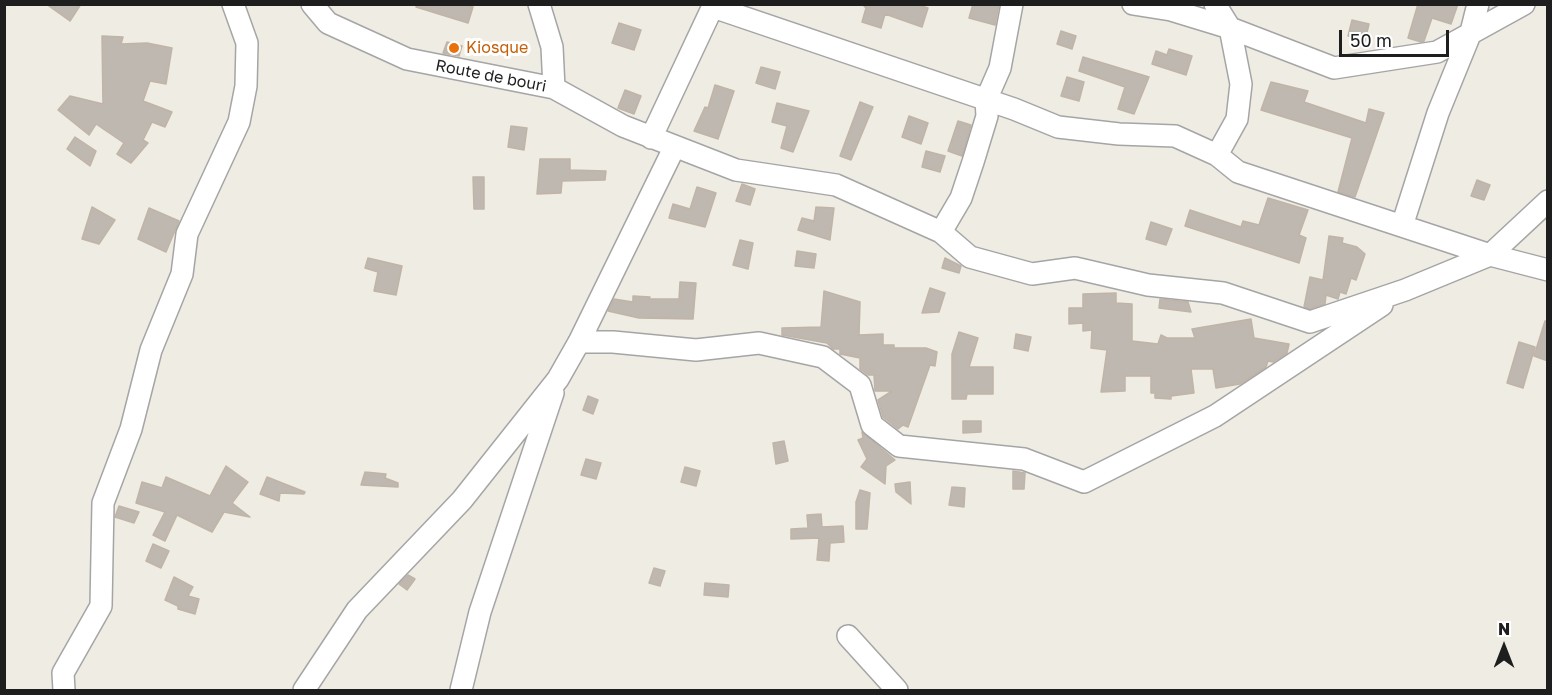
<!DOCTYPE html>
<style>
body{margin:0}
#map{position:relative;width:1552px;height:695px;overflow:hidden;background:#efece3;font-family:"Golos Text",sans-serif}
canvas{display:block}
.frame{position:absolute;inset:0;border:6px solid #1e1e1e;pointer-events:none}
.north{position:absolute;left:1474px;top:617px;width:60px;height:60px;-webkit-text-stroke:4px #fff;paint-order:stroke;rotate:0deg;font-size:16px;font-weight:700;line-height:24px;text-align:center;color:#1e1e1e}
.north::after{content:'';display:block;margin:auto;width:21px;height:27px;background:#1e1e1e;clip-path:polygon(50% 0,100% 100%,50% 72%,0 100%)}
.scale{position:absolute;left:1339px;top:30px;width:110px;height:27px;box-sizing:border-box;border:3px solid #1e1e1e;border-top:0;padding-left:8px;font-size:18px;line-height:21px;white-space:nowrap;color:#1e1e1e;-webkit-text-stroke:4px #fff;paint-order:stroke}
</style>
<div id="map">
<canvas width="1552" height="695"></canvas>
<div class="frame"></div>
<div class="north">N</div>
<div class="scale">50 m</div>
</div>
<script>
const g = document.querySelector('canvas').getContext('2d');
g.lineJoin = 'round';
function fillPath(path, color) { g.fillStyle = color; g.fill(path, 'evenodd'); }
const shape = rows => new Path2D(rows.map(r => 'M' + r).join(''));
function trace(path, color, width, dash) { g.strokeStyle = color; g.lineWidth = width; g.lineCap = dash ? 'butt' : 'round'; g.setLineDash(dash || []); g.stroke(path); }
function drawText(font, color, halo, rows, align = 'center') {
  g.font = font + ' "Golos Text",sans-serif'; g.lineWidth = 6; g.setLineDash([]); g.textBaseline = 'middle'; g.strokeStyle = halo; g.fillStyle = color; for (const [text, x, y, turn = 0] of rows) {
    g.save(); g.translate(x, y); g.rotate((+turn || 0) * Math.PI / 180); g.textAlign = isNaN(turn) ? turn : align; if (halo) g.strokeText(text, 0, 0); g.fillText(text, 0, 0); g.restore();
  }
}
const building = shape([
 [46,4,81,4,70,21,46,4],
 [417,4,464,4,473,7,468,23,416,7,417,4],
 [862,4,917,4,928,8,922,27,885,14,881,28,862,22,866,8,862,4],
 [973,4,999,4,995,25,969,18,973,4],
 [1418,4,1458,4,1451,24,1432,18,1424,41,1421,42,1408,38,1418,4],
 [1352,20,1369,24,1365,41,1348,36,1352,20],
 [619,23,641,30,634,50,612,43,619,23],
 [1061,31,1076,36,1072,49,1057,44,1061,31],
 [102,36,123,37,121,44,147,43,172,48,166,84,150,81,143,101,172,112,165,127,152,122,143,140,148,143,131,163,117,154,124,143,96,124,89,135,58,110,70,96,103,104,102,36],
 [447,42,462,46,459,56,443,53,447,42],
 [1169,49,1192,56,1186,75,1152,64,1156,51,1167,55,1169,49],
 [1083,57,1149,77,1134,114,1118,109,1125,87,1079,71,1083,57],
 [761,67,780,72,775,89,756,83,761,67],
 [1067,77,1084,82,1079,101,1061,96,1067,77],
 [1271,82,1308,91,1304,102,1366,123,1369,109,1384,113,1355,197,1338,192,1352,138,1261,110,1271,82],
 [715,85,734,91,718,139,694,131,705,107,708,108,715,85],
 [625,90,641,96,634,114,618,108,625,90],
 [860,102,873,107,851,160,840,156,860,102],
 [777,103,809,111,793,152,781,148,787,126,772,122,777,103],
 [909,116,928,123,921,144,902,137,909,116],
 [958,121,971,125,962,156,948,151,958,121],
 [511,126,527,128,524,150,508,147,511,126],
 [75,137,96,151,90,166,67,149,75,137],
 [926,151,945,156,940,172,922,167,926,151],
 [540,159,570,159,570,170,606,171,605,180,562,181,561,193,537,194,540,159],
 [473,177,484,177,484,209,474,209,473,177],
 [1477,180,1490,185,1484,200,1471,196,1477,180],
 [742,184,755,189,750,205,736,201,742,184],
 [697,187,716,193,705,227,669,218,673,204,690,209,697,187],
 [1268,198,1308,210,1299,235,1306,238,1299,263,1185,226,1190,210,1241,227,1243,221,1259,225,1268,198],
 [92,207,115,220,99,244,82,239,92,207],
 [816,207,834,208,830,240,798,230,802,218,814,221,816,207],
 [149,208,179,221,166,252,138,239,149,208],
 [1151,222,1172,229,1166,245,1146,239,1151,222],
 [1329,236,1343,238,1342,243,1357,247,1365,254,1356,280,1351,278,1346,294,1340,292,1338,299,1326,295,1325,304,1310,309,1304,307,1310,277,1323,280,1329,236],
 [740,240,753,243,748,269,733,265,740,240],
 [797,251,816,254,814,268,795,266,797,251],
 [368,258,402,266,396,295,374,291,378,272,365,268,368,258],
 [945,258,961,266,959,273,942,268,945,258],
 [680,282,696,283,693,319,639,318,608,311,614,299,633,302,633,296,650,297,649,299,679,299,680,282],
 [930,288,945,293,939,312,922,313,930,288],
 [824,291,860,302,859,335,883,334,883,345,894,345,894,348,926,348,937,352,935,366,930,365,908,427,903,425,898,429,883,417,878,400,892,391,875,391,874,375,868,375,860,369,860,358,840,354,840,349,833,349,827,343,782,335,782,328,821,327,824,291],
 [1116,293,1116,303,1132,304,1132,341,1158,344,1161,335,1167,338,1195,338,1192,329,1251,319,1254,338,1289,344,1287,353,1273,362,1268,361,1266,367,1240,384,1216,388,1213,369,1191,369,1194,393,1171,396,1171,399,1155,398,1155,393,1151,393,1151,376,1125,376,1125,391,1101,392,1107,350,1091,348,1092,330,1083,331,1083,323,1069,324,1069,308,1083,308,1083,294,1116,293],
 [1160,299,1188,302,1191,312,1159,308,1160,299],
 [1545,321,1548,321,1548,361,1534,356,1545,321],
 [959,332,978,338,969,367,993,367,993,394,967,394,966,399,952,399,952,354,959,332],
 [1016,334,1031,337,1028,351,1014,348,1016,334],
 [1519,342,1535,347,1523,388,1507,383,1519,342],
 [588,396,598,400,593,414,583,410,588,396],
 [963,421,981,421,981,432,963,433,963,421],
 [862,432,895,460,886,466,885,484,861,467,867,459,858,440,863,438,862,432],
 [784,441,788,461,776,464,773,443,784,441],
 [586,459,601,463,596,479,581,475,586,459],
 [226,466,248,482,232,503,250,517,224,512,212,532,177,515,165,541,153,535,165,512,136,503,142,482,162,488,166,477,210,496,226,466],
 [685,467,700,471,696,486,681,482,685,467],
 [1013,471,1025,473,1024,489,1013,489,1013,471],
 [365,472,386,474,385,478,398,483,398,487,361,485,365,472],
 [267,477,305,492,304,494,280,493,279,501,260,494,267,477],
 [910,482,911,504,896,492,895,484,910,482],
 [952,487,965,488,964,507,949,505,952,487],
 [860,490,870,493,867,529,856,529,856,502,860,490],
 [119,506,139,512,134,523,115,517,119,506],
 [821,514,822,527,843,526,844,542,830,543,829,561,817,560,819,538,791,539,791,529,808,528,807,515,821,514],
 [153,544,169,551,161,568,146,561,153,544],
 [654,568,665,571,660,586,649,583,654,568],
 [408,575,415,579,407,590,399,584,408,575],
 [174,577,193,587,188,596,199,599,195,614,178,609,178,606,165,600,174,577],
 [705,583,729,585,728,597,704,595,705,583]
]);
fillPath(building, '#bfb8b0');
trace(building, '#c0b4a6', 1.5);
const minor = shape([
 [312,4,328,23,407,59,554,88,623,126,736,170,836,185,941,232,970,257,1032,274,1075,268,1148,285,1223,293,1310,322,1405,290,1490,255,1548,201],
 [539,4,552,47,554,88],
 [1133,4,1171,10,1230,28,1334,68,1437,52,1524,4],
 [1215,4,1230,28,1241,84,1237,119,1217,155],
 [713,7,1014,109,1058,127,1119,134,1175,136,1217,155,1238,172,1490,255,1548,270],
 [651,138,714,4],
 [1402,226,1438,113,1471,32,1478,4],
 [941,232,961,198,973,162,987,116,986,100,1000,68,1012,4],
 [579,342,613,342,696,350,759,343,823,357,860,385,872,425,899,446,1024,459,1084,482,1215,416,1382,305],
 [848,636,897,690],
 [64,690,63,673,101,606,103,503,131,429,151,350,182,274,187,234,239,122,246,86,247,43,233,4],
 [304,690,357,610,462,500,558,379,579,342,674,148],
 [461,690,480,612,553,393]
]);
trace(minor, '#a5a5a5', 24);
trace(minor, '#fff', 21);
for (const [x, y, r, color] of [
 [454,48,6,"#e8710a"]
]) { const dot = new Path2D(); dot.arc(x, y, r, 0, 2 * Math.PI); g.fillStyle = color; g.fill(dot); trace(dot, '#fff', 2); }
drawText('16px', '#c56008', '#fff', [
 ["Kiosque",466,48]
], 'left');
drawText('16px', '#1e1e1e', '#fff', [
 ["Route de bouri",491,76,11]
]);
</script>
